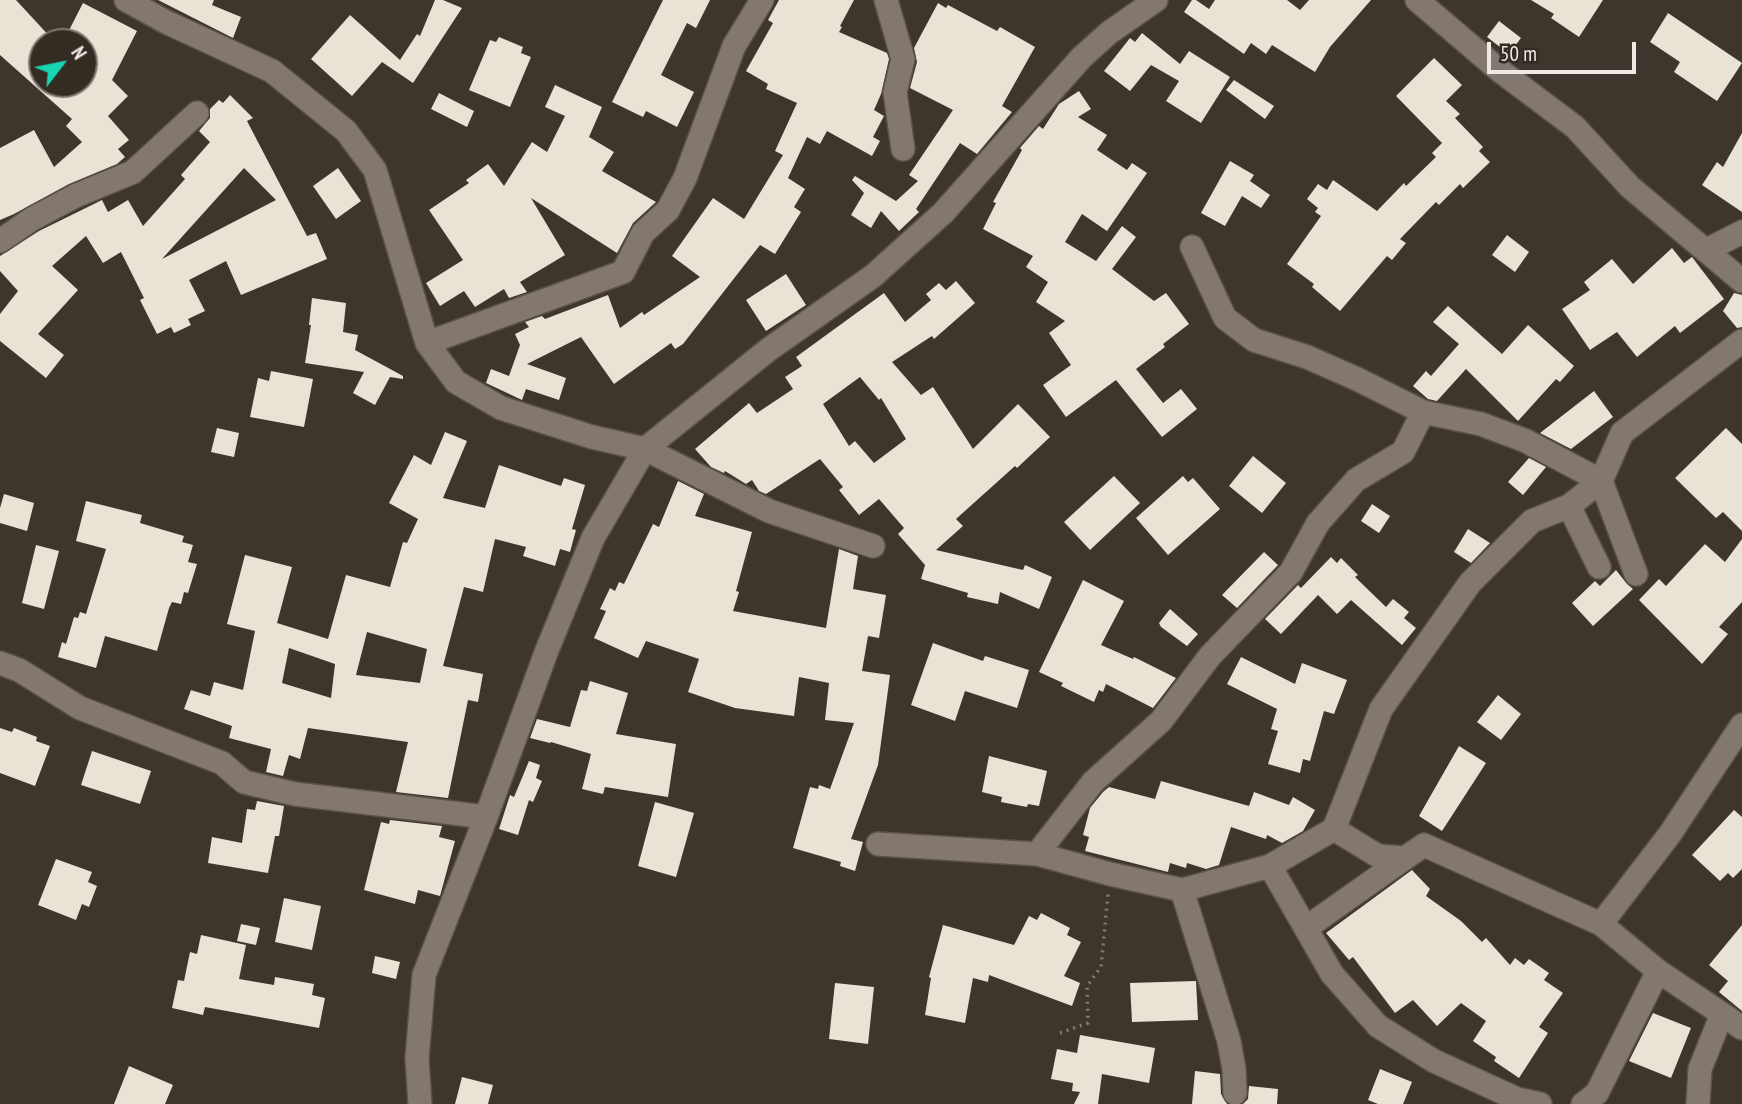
<!DOCTYPE html>
<style>
body{margin:0}
#map{position:relative;width:1742px;height:1104px;overflow:hidden;background:#3e352c;font-family:"PT Sans Narrow",sans-serif}
canvas{display:block}
.north{position:absolute;left:28px;top:28px;width:70px;height:70px;box-sizing:border-box;background:#342b23;border:2px solid #7f7770;border-radius:50%;rotate:58deg;font-size:19px;font-weight:700;line-height:28px;text-align:center;color:#efe9e3}
.north::after{content:'';display:block;margin:auto;width:24px;height:32px;background:#18d5b2;clip-path:polygon(50% 0,100% 100%,50% 72%,0 100%)}
.scale{position:absolute;left:1487px;top:42px;width:149px;height:32px;box-sizing:border-box;border:4px solid #efe9e3;border-top:0;padding-left:9px;font-size:21px;line-height:24px;white-space:nowrap;color:#efe9e3;-webkit-text-stroke:5px #342b23;paint-order:stroke}
</style>
<div id="map">
<canvas width="1742" height="1104"></canvas>
<div class="north">N</div>
<div class="scale">50 m</div>
</div>
<script>
const g = document.querySelector('canvas').getContext('2d');
g.lineJoin = 'round';
function fillPath(path, color) { g.fillStyle = color; g.fill(path, 'evenodd'); }
const shape = rows => new Path2D(rows.map(r => 'M' + r).join(''));
function trace(path, color, width, dash) { g.strokeStyle = color; g.lineWidth = width; g.lineCap = dash ? 'butt' : 'round'; g.setLineDash(dash || []); g.stroke(path); }
fillPath(shape([
 [0,0,16,0,53,40,42,42,42,84,84,84,84,42,63,42,83,3,137,31,112,80,128,96,108,116,129,140,118,149,125,157,117,164,69,184,14,214,0,220,0,148,34,130,54,167,82,142,66,126,72,119,0,55],
 [158,0,214,0,212,5,241,17,233,38],
 [435,0,443,0,462,8,413,83,382,62,352,96,311,59,350,15,400,60,417,34,420,36],
 [663,0,710,0,696,28,687,23,661,75,694,92,677,127,646,111,643,117,612,102],
 [779,0,854,0,840,26,842,27,839,32,887,53,889,59,881,94,874,110,884,116,873,137,880,141,872,156,827,131,820,144,807,137,788,178,805,189,794,207,801,212,775,254,760,245,683,344,675,349,671,343,614,384,581,337,527,364,566,378,559,400,526,389,522,400,486,383,491,369,509,376,520,345,515,334,529,327,525,322,542,316,545,319,608,295,620,328,642,312,644,315,700,277,672,256,713,198,744,219,783,155,775,151,797,103,766,89,768,84,746,71,773,23,768,20],
 [1192,0,1196,0,1209,9,1215,0,1287,0,1300,10,1309,0,1371,0,1330,47,1315,72,1272,45,1266,54,1251,43,1244,54,1184,12],
 [1531,0,1603,0,1579,37,1551,18,1554,14],
 [938,3,946,8,948,5,997,31,1000,27,1035,47,1002,106,1012,112,977,154,960,143,916,209,919,212,899,231,881,211,871,228,851,215,864,193,852,180,855,176,896,201,918,181,909,175,953,110,910,88,917,62,914,48],
 [1668,13,1742,63,1717,101,1674,72,1680,62,1650,42],
 [1499,21,1521,38,1509,54,1487,37],
 [1142,33,1180,64,1189,51,1230,77,1201,123,1166,101,1179,81,1151,65,1130,91,1104,71,1130,38,1135,42],
 [499,37,523,47,521,53,531,57,510,107,469,90,490,40,496,42],
 [1434,58,1462,85,1446,101,1460,114,1455,118,1483,147,1479,151,1490,162,1463,188,1460,184,1439,205,1436,202,1400,239,1406,243,1392,260,1387,256,1340,311,1312,287,1314,284,1287,264,1321,216,1315,212,1318,208,1307,199,1318,184,1327,190,1333,180,1377,211,1404,183,1406,186,1436,157,1432,153,1442,143,1396,96],
 [1234,80,1274,106,1265,119,1226,90],
 [555,85,602,107,589,137,614,152,602,171,656,202,633,223,617,253,531,198,565,255,520,282,527,292,509,298,504,289,475,307,464,291,440,306,426,283,463,260,429,210,469,183,466,180,488,164,504,186,532,142,547,152,565,116,545,107],
 [1079,91,1091,109,1078,117,1107,135,1097,150,1127,170,1132,163,1147,173,1107,231,1082,214,1065,242,1096,261,1122,226,1136,237,1112,269,1154,301,1166,293,1189,324,1163,344,1165,347,1136,369,1163,403,1181,389,1197,409,1162,437,1116,380,1066,417,1043,385,1071,365,1049,333,1065,321,1036,302,1048,282,1026,267,1033,256,983,229,996,203,993,202,1022,150,1020,148,1039,126,1043,129,1059,104],
 [439,93,474,111,467,127,431,109],
 [230,95,253,118,247,121,307,236,316,233,327,259,241,295,226,261,189,280,205,311,188,319,191,325,174,333,171,327,157,334,140,300,144,298,121,252,103,263,86,236,52,266,78,290,38,334,64,355,46,378,0,341,0,314,18,291,0,271,0,256,39,231,102,200,108,212,128,200,143,226,185,179,181,175,210,142,199,131,210,118,210,109,219,100,223,103],
 [244,168,276,200,162,259],
 [1742,133,1742,212,1702,185,1717,162,1723,167],
 [1230,161,1254,175,1250,181,1270,195,1261,208,1242,196,1225,226,1201,213],
 [338,168,361,201,336,219,313,186],
 [1507,235,1529,252,1515,272,1492,255],
 [1672,248,1684,263,1692,257,1724,299,1680,333,1675,326,1637,357,1617,332,1590,350,1562,309,1590,290,1584,282,1612,259,1633,284],
 [786,274,806,305,766,331,746,300],
 [956,281,975,303,934,339,932,336,892,362,921,395,933,387,973,449,1018,404,1050,437,1017,468,1015,466,956,519,963,526,936,550,1023,570,1025,565,1052,577,1039,609,1000,592,998,604,967,597,968,593,921,579,925,565,898,534,904,528,879,499,859,515,839,490,843,487,820,459,766,494,759,491,752,480,746,484,725,471,724,473,711,467,695,449,749,403,757,413,793,389,785,377,802,366,796,357,884,293,905,322,931,300,926,294,939,283,946,290],
 [860,377,879,400,881,398,906,439,874,463,855,441,849,446,823,404],
 [1734,293,1742,295,1742,327,1737,328,1723,311],
 [312,298,346,303,343,332,358,335,355,350,403,376,403,379,390,377,375,405,353,393,364,372,305,363,311,325,309,325],
 [1448,306,1502,354,1528,325,1574,366,1560,382,1556,379,1518,421,1466,369,1437,401,1428,399,1413,386,1426,371,1431,376,1459,344,1433,322],
 [271,371,313,379,304,427,250,417,258,378,269,381],
 [1594,391,1613,417,1571,449,1540,433],
 [217,428,239,433,234,457,211,452],
 [1726,428,1742,444,1742,531,1723,512,1716,518,1675,478],
 [445,432,467,441,443,498,485,508,499,465,561,486,564,478,585,485,572,529,576,530,570,552,560,549,555,566,523,556,526,547,495,539,483,592,464,587,443,666,483,674,478,702,468,700,448,798,396,792,408,742,308,728,300,759,289,755,283,776,266,772,271,749,229,738,232,726,184,709,191,690,210,696,214,682,243,690,255,631,227,624,245,555,292,567,277,623,328,639,346,575,390,587,403,542,407,543,418,519,389,503,414,455,431,465],
 [367,632,427,649,420,683,356,675],
 [289,648,335,664,331,698,282,683],
 [1253,456,1286,483,1262,513,1229,486],
 [1529,458,1546,467,1523,495,1508,482],
 [1114,476,1140,503,1090,550,1064,522],
 [1183,476,1188,482,1193,478,1220,509,1168,555,1136,518],
 [678,481,704,494,695,516,752,532,736,591,739,592,733,611,826,628,839,549,858,556,853,589,886,595,879,638,868,636,862,671,890,675,878,765,851,839,863,842,855,871,840,866,841,862,793,848,810,787,818,789,819,785,830,789,854,723,825,720,829,683,799,677,794,716,735,708,688,692,699,659,646,641,638,658,594,638,606,611,600,609,610,588,615,591,619,582,624,584,653,524,659,527],
 [4,494,34,503,27,531,0,523,0,508],
 [86,501,142,515,140,523,184,536,182,542,193,545,188,562,197,564,188,593,184,592,181,604,172,602,169,608,157,651,105,636,96,668,58,657,62,642,66,644,74,617,78,618,80,612,86,614,106,549,76,541],
 [1372,504,1390,516,1379,533,1361,521],
 [1468,529,1490,543,1471,563,1454,552],
 [1742,539,1742,602,1719,627,1728,634,1702,664,1639,600,1659,579,1666,586,1705,544,1725,562],
 [36,545,59,551,44,609,22,603],
 [1264,552,1278,565,1237,608,1222,595],
 [1331,557,1337,563,1341,558,1358,575,1355,577,1386,607,1393,599,1409,612,1404,618,1416,628,1402,645,1351,600,1337,614,1318,595,1281,634,1265,619,1298,585,1301,588],
 [1616,570,1627,584,1633,589,1593,626,1572,603,1595,581,1600,586],
 [1083,580,1124,601,1101,645,1133,659,1134,657,1176,678,1153,708,1106,684,1103,692,1099,690,1094,702,1061,686,1063,683,1039,672],
 [1170,609,1198,634,1187,646,1161,627,1159,623],
 [933,643,983,661,985,656,1029,670,1017,708,965,691,955,721,911,705],
 [1241,657,1295,684,1302,663,1347,680,1334,714,1324,711,1310,761,1303,759,1300,773,1268,764,1278,731,1271,729,1277,709,1227,684],
 [590,681,628,693,616,734,676,744,668,797,605,787,603,794,582,789,591,754,551,742,550,743,530,738,537,719,570,727,581,690,587,691],
 [1498,695,1521,714,1501,740,1477,722],
 [0,728,12,732,14,728,37,737,36,741,50,746,35,786,0,773],
 [1459,746,1486,763,1442,831,1419,816],
 [92,751,151,771,140,804,81,785],
 [989,756,1047,771,1039,806,1028,804,1027,807,1001,802,1002,797,982,792],
 [529,761,540,765,536,778,542,781,533,802,529,800,518,835,499,829,510,795,514,797],
 [1161,781,1249,806,1254,792,1289,805,1293,797,1315,810,1303,831,1282,843,1267,835,1266,839,1231,827,1219,865,1206,869,1187,863,1186,868,1170,863,1168,872,1085,851,1089,837,1083,835,1090,808,1103,792,1109,787,1155,799],
 [257,801,284,806,279,836,275,836,268,873,208,863,212,837,242,843,247,809,255,810],
 [655,802,694,813,676,877,638,866],
 [1734,810,1742,817,1742,869,1733,878,1728,873,1720,881,1692,855],
 [390,820,442,826,439,837,455,841,440,896,418,890,415,904,364,890,381,822,389,824],
 [56,859,92,872,88,882,97,886,89,907,82,904,76,920,38,905],
 [1412,870,1430,889,1426,896,1461,921,1482,942,1486,938,1510,965,1515,958,1524,965,1529,959,1549,973,1544,980,1563,993,1539,1027,1548,1033,1519,1078,1494,1061,1496,1057,1473,1041,1486,1021,1461,1003,1437,1026,1413,1000,1395,1013,1353,957,1349,960,1326,933],
 [284,898,321,906,312,950,275,942],
 [1041,913,1070,928,1067,935,1081,942,1064,976,1080,983,1072,1006,989,975,988,982,973,978,965,1023,925,1015,931,978,929,977,943,925,1014,945,1029,916,1037,920],
 [241,924,260,928,256,945,237,941],
 [1742,925,1742,1011,1719,992,1728,981,1709,965],
 [201,935,246,945,239,979,274,985,275,977,314,984,312,995,325,998,319,1028,205,1007,203,1015,172,1008,178,980,184,981,190,952,197,954],
 [375,956,400,962,396,979,372,973],
 [1196,981,1198,1020,1132,1022,1130,983],
 [835,983,874,987,868,1044,829,1039],
 [1653,1013,1691,1028,1671,1078,1629,1061],
 [1080,1035,1155,1048,1149,1083,1102,1074,1098,1104,1074,1104,1080,1092,1072,1091,1073,1083,1051,1079,1057,1049,1077,1053],
 [129,1066,173,1085,165,1104,114,1104],
 [1380,1069,1412,1082,1403,1104,1378,1104,1368,1100],
 [1195,1071,1220,1074,1221,1094,1227,1104,1192,1104],
 [462,1077,493,1085,488,1104,455,1104],
 [1249,1086,1278,1089,1277,1104,1243,1104,1248,1099]
]), '#e9e3d5');
const street = shape([
 [126,0,166,22,272,71,346,131,375,170,427,343,456,382,501,408,592,437,645,449,769,511,873,546],
 [886,0,903,59,895,92,903,149],
 [1417,0,1499,70,1575,127,1630,187,1742,281],
 [0,241,32,219,75,196,133,172,197,113],
 [1192,247,1225,318,1254,340,1307,357,1357,379,1423,412,1481,424,1526,441,1601,481,1636,574],
 [1707,250,1742,232],
 [427,343,623,272,643,233,668,210,685,178,734,46,762,0],
 [1569,506,1599,567],
 [0,663,19,670,80,708,222,763,244,782,295,794,486,817],
 [1334,829,1378,856,1405,858,1424,845,1601,924,1658,971,1722,1014,1700,1069,1698,1104],
 [878,844,1037,854,1110,874,1182,890,1270,866,1334,829,1381,709,1470,583,1532,521,1569,506,1601,481,1622,433,1742,341],
 [1037,854,1093,782,1161,721,1210,656,1291,572,1318,523,1356,480,1403,452,1423,412],
 [1270,866,1332,974,1378,1026,1434,1061,1517,1099,1540,1104],
 [1182,890,1229,1041,1234,1069,1235,1093],
 [1601,924,1670,834,1742,725],
 [1306,928,1405,858],
 [1722,1014,1742,1028],
 [420,1104,417,1058,424,975,486,817,547,650,593,538,645,449,768,350,873,276,943,213,1082,57,1110,32,1156,0],
 [1583,1104,1597,1093,1658,971]
]);
trace(street, '#5a514b', 26);
trace(shape([
 [1060,1033,1088,1023,1087,986,1101,967,1108,894]
]), '#847c74', 3.5, [2, 5]);
trace(street, '#83786f', 23);
</script>
